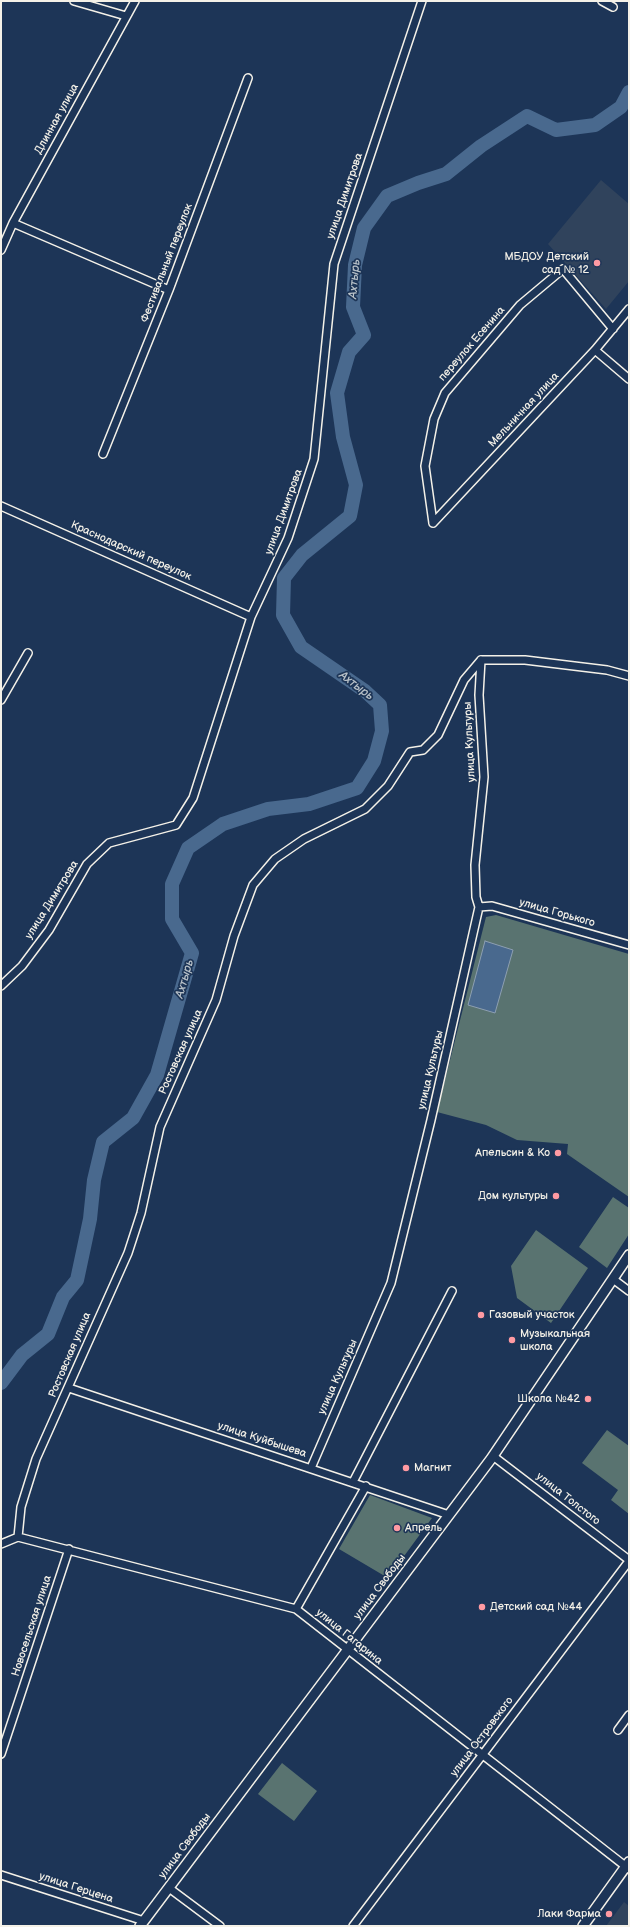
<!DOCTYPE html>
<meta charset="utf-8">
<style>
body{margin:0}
#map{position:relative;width:630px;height:1927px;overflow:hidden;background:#1d3557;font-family:"Balsamiq Sans",sans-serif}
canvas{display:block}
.frame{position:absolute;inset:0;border:2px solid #f4f1e8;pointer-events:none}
</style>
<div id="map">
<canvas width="630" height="1927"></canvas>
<div class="frame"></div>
</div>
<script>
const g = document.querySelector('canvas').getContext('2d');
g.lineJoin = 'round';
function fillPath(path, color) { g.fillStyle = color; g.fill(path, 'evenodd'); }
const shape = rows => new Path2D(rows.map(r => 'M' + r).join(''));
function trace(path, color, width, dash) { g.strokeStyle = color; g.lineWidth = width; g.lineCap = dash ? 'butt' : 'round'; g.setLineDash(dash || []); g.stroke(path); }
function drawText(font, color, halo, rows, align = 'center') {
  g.font = font + ' "Balsamiq Sans",sans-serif'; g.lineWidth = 3.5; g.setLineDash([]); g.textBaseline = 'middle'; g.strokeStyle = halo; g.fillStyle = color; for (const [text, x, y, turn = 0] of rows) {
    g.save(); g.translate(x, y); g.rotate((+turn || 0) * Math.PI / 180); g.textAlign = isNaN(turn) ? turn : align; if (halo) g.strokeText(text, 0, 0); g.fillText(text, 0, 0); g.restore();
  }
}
fillPath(shape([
 [601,180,629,204,629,281,606,309,548,244],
 [624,1902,629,1906,629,1926,606,1926]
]), '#30435c');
fillPath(shape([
 [496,915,629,954,629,1197,567,1154,568,1144,517,1140,486,1125,437,1112,486,917],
 [613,1197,629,1208,629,1234,607,1268,579,1247],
 [536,1230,588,1268,551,1323,517,1298,511,1266],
 [607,1430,629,1446,629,1514,611,1500,618,1490,582,1463],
 [370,1495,432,1518,388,1578,339,1549],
 [282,1763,317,1791,294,1821,258,1794]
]), '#597370');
const water = shape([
 [485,941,513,950,495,1013,468,1005,485,941]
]);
fillPath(water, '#49698e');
trace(water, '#8d9fb2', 1);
trace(shape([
 [1,1383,22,1355,48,1334,63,1297,77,1280,90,1219,94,1180,103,1142,133,1118,157,1075,192,953,172,919,172,884,188,848,223,824,268,809,309,804,357,788,374,761,382,731,380,705,365,691,301,647,283,615,284,578,302,555,350,516,356,485,343,437,337,393,349,352,364,335,353,307,355,265,364,228,387,196,418,183,446,174,481,146,527,116,556,130,595,125,621,107,629,92]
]), '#49698e', 14);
const street = shape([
 [74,1,126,16],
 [602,1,613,7],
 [13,223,169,290],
 [1,250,13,223,135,1],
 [595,350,629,379],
 [103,454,169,290,248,78],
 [1,506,251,617],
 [433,523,425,466,434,419,445,393,520,305,563,269,613,329],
 [433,523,595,350,629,309],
 [481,660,525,660,607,670,629,676],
 [1,700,28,653],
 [479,907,492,906,629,945],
 [1,986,22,966,49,930,87,864,109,843,176,825,193,798,251,617,288,538,314,459,334,264,422,1],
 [613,1279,629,1291],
 [69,1388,449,1515],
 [493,1456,629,1560],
 [311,1468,391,1283,431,1120,479,907,476,897,475,865,484,777,479,695,481,660],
 [353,1482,452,1291],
 [18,1537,21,1507,36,1459,128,1253,141,1213,160,1127,216,1000,234,936,253,885,275,859,304,839,365,809,388,786,410,752,423,750,438,735,464,680,481,660],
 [1,1544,18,1537,296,1609,629,1869],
 [296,1609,366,1486],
 [618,1730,629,1715],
 [1,1754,69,1549],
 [1,1875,144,1921],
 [169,1888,220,1926],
 [353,1926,629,1561]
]);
const secondary = shape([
 [140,1926,491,1459,629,1255],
 [583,1926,629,1862]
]);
trace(street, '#f4f1e8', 10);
trace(secondary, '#f4f1e8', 12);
trace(street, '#1d3557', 7);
trace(secondary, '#1d3557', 9);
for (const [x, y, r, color] of [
 [597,263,4,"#ff9aa2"],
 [558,1153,4,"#ff9aa2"],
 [556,1196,4,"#ff9aa2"],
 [481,1315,4,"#ff9aa2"],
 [512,1340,4,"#ff9aa2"],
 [588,1399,4,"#ff9aa2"],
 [406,1468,4,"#ff9aa2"],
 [397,1528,4,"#ff9aa2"],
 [482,1607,4,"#ff9aa2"],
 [609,1914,4,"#ff9aa2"]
]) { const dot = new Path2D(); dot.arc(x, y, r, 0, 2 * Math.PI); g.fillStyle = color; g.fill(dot); trace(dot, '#1d3557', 1.5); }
drawText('11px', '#f4f1e8', '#1d3557', [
 ["Длинная улица",57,119,-61],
 ["улица Димитрова",345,196,-71],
 ["Фестивальный переулок",167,263,-69],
 ["переулок Есенина",472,344,-49],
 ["Мельничная улица",524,410,-47],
 ["улица Димитрова",284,512,-70],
 ["Краснодарский переулок",131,551,24],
 ["улица Культуры",470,742,-93],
 ["улица Димитрова",52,900,-58],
 ["улица Горького",557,913,16],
 ["Ростовская улица",181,1052,-66],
 ["улица Культуры",431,1070,-77],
 ["Ростовская улица",70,1355,-67],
 ["улица Культуры",338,1377,-66],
 ["улица Куйбышева",262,1440,18],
 ["улица Толстого",568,1499,38],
 ["улица Свободы",380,1587,-53],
 ["Новосельская улица",32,1626,-72],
 ["улица Гагарина",349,1637,39],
 ["улица Островского",482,1737,-53],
 ["улица Свободы",185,1846,-53],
 ["улица Герцена",76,1888,18]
]);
drawText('11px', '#f4f1e8', '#1d3557', [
 ["МБДОУ Детский",589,257],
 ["сад № 12",589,270],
 ["Апельсин & Ко",550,1153],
 ["Дом культуры",548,1196],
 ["Газовый участок",489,1315,"left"],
 ["Музыкальная",520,1334,"left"],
 ["школа",520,1347,"left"],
 ["Школа №42",580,1399],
 ["Магнит",414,1468,"left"],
 ["Апрель",405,1528,"left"],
 ["Детский сад №44",490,1607,"left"],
 ["Лаки Фарма",601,1914]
], 'right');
drawText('italic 12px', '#b8c1c8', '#1d3557', [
 ["Ахтырь",355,279,-85],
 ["Ахтырь",356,686,37],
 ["Ахтырь",185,979,-74]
]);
</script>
